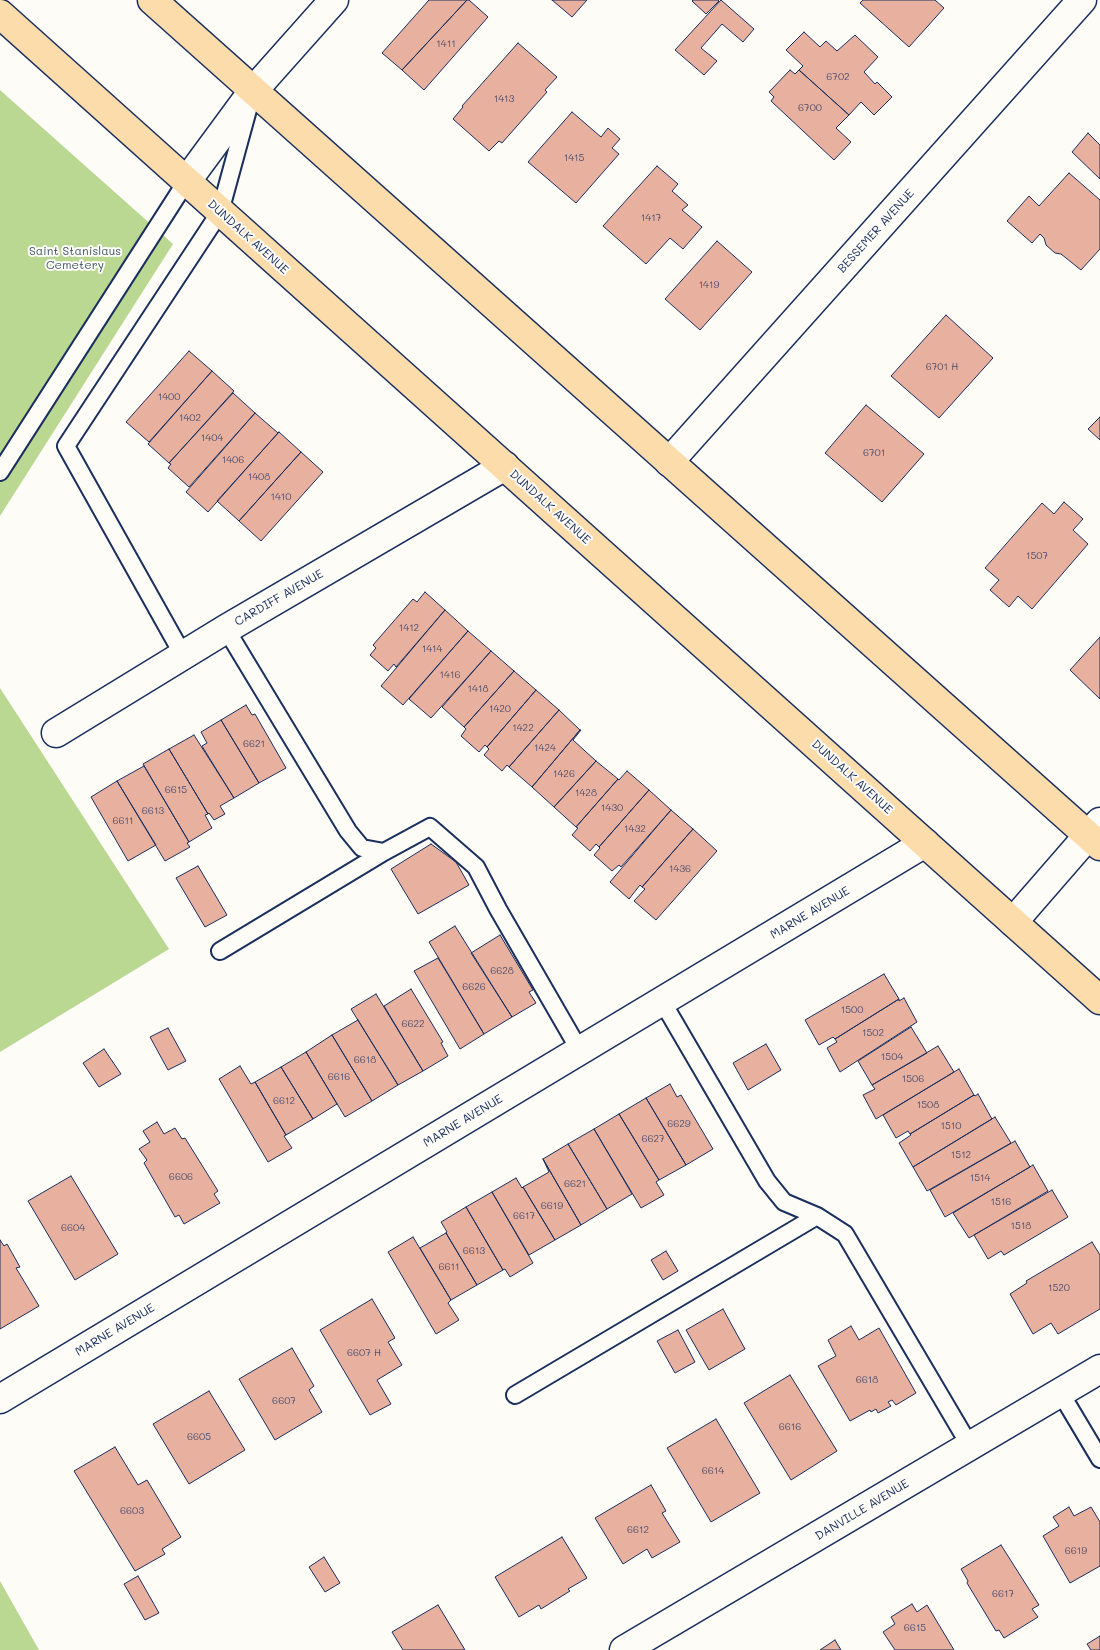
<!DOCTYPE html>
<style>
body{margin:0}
canvas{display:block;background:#fdfcf7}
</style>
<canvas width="1100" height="1650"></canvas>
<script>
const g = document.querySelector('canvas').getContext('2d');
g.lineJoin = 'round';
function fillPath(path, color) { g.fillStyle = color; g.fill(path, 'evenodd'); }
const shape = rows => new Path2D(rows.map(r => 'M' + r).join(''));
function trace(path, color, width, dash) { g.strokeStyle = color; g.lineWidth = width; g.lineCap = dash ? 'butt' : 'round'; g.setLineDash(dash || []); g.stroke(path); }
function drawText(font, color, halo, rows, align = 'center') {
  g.font = font + ' Mali,sans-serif'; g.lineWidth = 4; g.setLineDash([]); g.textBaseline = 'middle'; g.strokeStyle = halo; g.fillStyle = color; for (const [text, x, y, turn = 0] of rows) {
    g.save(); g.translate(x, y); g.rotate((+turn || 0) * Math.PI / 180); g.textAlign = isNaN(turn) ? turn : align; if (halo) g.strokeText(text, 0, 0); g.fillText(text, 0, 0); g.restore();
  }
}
fillPath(shape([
 [0,90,173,244,0,516],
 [0,688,169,949,0,1052],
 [0,1581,39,1650,0,1650]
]), '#bad891');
const building = shape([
 [429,0,467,0,402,70,382,53,429,0],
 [467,0,469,0,488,17,424,90,402,70,467,0],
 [552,0,587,0,572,17,552,0],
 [693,0,718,0,719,1,706,14,692,1,693,0],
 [721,0,754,29,743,42,722,24,701,48,717,61,704,75,675,50,721,0],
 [863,0,935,0,944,8,909,47,860,3,863,0],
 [804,32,820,47,826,41,837,51,855,35,878,57,864,72,875,84,877,82,892,97,874,115,861,102,849,115,799,70,803,66,786,50,804,32],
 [518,43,557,77,545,90,547,92,502,143,499,141,489,151,453,119,463,107,462,106,518,43],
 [790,70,795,74,799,70,849,115,836,128,851,142,834,160,771,101,774,97,769,92,790,70],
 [572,112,601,137,608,128,620,139,612,148,619,154,576,203,528,162,572,112],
 [1088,133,1100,145,1100,179,1072,152,1088,133],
 [657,166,678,184,672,191,688,205,682,210,702,227,683,249,670,238,646,264,603,226,657,166],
 [1069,173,1100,200,1100,249,1081,270,1061,254,1055,253,1046,245,1044,238,1040,234,1032,243,1007,221,1029,196,1039,206,1069,173],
 [717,241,752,272,700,330,665,299,717,241],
 [946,315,993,358,939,418,891,376,946,315],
 [189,351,212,371,149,442,126,422,189,351],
 [212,371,234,391,169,463,148,444,212,371],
 [233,393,255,413,189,487,168,468,171,464,169,463,233,393],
 [866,405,924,454,882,502,825,453,866,405],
 [255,413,278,433,208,512,186,492,255,413],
 [1100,417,1100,440,1088,429,1100,417],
 [279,432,301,452,239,521,217,501,279,432],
 [301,452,323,472,261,541,239,521,301,452],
 [1064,502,1083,519,1073,530,1088,544,1032,609,1018,596,1009,607,990,590,999,580,985,568,1042,503,1054,514,1064,502],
 [425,592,445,610,396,667,394,664,388,671,370,655,376,648,373,645,413,599,417,602,425,592],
 [445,610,468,631,403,705,381,686,445,610],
 [468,631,491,651,431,718,409,699,468,631],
 [1100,637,1100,699,1070,670,1100,637],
 [491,651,514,671,464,727,442,707,491,651],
 [514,671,536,690,487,747,485,745,479,752,461,736,466,729,464,727,514,671],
 [536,690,559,710,509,767,507,765,502,771,484,755,489,749,487,747,536,690],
 [246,705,252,715,255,714,286,768,259,783,221,720,246,705],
 [559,710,580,730,532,787,509,767,559,710],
 [221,720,259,783,234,798,202,746,207,743,201,732,221,720],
 [580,730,581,730,573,740,596,761,554,807,532,787,580,730],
 [194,735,234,798,220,806,225,814,214,820,209,813,208,814,169,749,194,735],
 [169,749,208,814,205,815,212,828,189,842,143,764,169,749],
 [596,761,618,779,576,827,554,807,596,761],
 [144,766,189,842,187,843,190,847,165,861,117,781,144,766],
 [627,771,649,790,599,847,596,844,590,851,572,835,578,828,576,827,618,779,619,780,627,771],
 [117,781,156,845,128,861,91,797,117,781],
 [649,790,671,810,621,867,619,865,612,871,594,855,600,848,599,847,649,790],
 [671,810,693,829,642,887,640,885,629,899,610,882,671,810],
 [693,829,717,851,656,920,634,901,645,889,642,887,693,829],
 [431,844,456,862,469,885,418,914,391,869,431,844],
 [198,866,227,915,205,927,176,878,198,866],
 [455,926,512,1017,484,1034,429,942,455,926],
 [500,935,533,990,529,992,536,1003,512,1017,471,953,500,935],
 [438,958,484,1034,460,1049,414,971,438,958],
 [884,974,899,999,835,1039,833,1037,819,1045,805,1020,884,974],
 [411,989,443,1042,441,1043,448,1056,423,1071,384,1006,411,989],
 [376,994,423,1071,398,1085,351,1009,376,994],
 [904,998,917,1022,840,1072,827,1048,837,1042,835,1039,899,999,899,1001,904,998],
 [358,1020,398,1085,372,1101,332,1035,358,1020],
 [911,1027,927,1053,872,1085,858,1061,911,1027],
 [168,1028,186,1061,168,1070,150,1037,168,1028],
 [332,1035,372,1101,345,1117,306,1052,332,1035],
 [766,1044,781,1070,748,1090,733,1063,766,1044],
 [938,1046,954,1072,876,1119,863,1095,875,1089,872,1085,938,1046],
 [104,1049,121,1074,99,1087,83,1063,104,1049],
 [306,1052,337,1104,313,1119,281,1067,306,1052],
 [240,1066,251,1084,255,1082,286,1135,284,1136,292,1148,268,1162,219,1079,240,1066],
 [281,1067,313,1119,286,1135,255,1082,281,1067],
 [959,1069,974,1095,910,1134,908,1131,896,1138,883,1115,959,1069],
 [670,1084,677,1097,681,1095,713,1149,686,1165,646,1098,670,1084],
 [978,1094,992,1119,913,1167,899,1143,911,1135,910,1134,974,1095,975,1096,978,1094],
 [646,1098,686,1165,659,1180,619,1114,646,1098],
 [619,1114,659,1180,656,1182,664,1195,641,1208,594,1129,619,1114],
 [995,1117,1011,1143,927,1191,913,1167,995,1117],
 [157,1122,164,1134,175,1128,182,1139,185,1138,218,1191,214,1194,220,1203,184,1224,179,1215,175,1217,144,1163,147,1160,139,1149,150,1142,143,1131,157,1122],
 [594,1129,632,1194,607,1209,568,1144,594,1129],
 [1015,1141,1030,1167,945,1217,930,1190,1015,1141],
 [568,1144,607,1209,581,1225,543,1159,568,1144],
 [543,1159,581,1225,555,1240,523,1187,549,1172,543,1159],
 [1033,1165,1048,1191,969,1238,953,1213,1033,1165],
 [71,1176,118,1254,75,1280,28,1201,71,1176],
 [516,1178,522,1188,523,1187,555,1240,529,1255,492,1192,516,1178],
 [1052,1190,1068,1217,1004,1255,1001,1251,988,1259,974,1235,1052,1190],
 [492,1192,533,1263,510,1277,505,1269,503,1270,466,1207,492,1192],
 [466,1207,503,1270,477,1285,446,1233,447,1232,441,1222,466,1207],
 [446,1233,477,1285,451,1300,420,1248,446,1233],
 [413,1237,451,1300,448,1303,459,1320,436,1334,388,1252,413,1237],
 [0,1240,4,1246,7,1244,20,1267,16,1268,39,1306,0,1329,0,1240],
 [1092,1242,1100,1255,1100,1309,1058,1334,1051,1323,1033,1334,1010,1294,1027,1283,1026,1281,1092,1242],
 [666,1251,678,1271,663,1280,651,1260,666,1251],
 [372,1299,395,1338,388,1342,402,1365,377,1380,391,1404,370,1415,320,1330,372,1299],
 [723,1309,745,1349,709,1370,686,1330,723,1309],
 [851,1326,859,1340,879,1328,916,1393,896,1405,892,1400,888,1402,891,1406,878,1413,876,1409,871,1412,870,1410,850,1421,818,1366,836,1356,828,1340,851,1326],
 [678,1330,695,1362,675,1373,657,1341,678,1330],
 [292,1348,314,1386,309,1390,322,1412,275,1440,239,1379,292,1348],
 [790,1375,837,1451,791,1480,744,1403,790,1375],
 [209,1391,245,1450,189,1484,153,1424,209,1391],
 [716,1419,760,1493,711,1522,667,1448,716,1419],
 [115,1447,138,1485,147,1480,181,1537,162,1549,165,1554,135,1571,74,1471,115,1447],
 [651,1485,666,1511,662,1513,680,1542,652,1558,647,1549,623,1564,595,1518,651,1485],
 [1069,1507,1074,1516,1091,1507,1100,1522,1100,1566,1070,1583,1043,1536,1059,1526,1053,1517,1069,1507],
 [562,1537,587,1578,568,1589,570,1591,541,1609,539,1605,519,1617,495,1577,562,1537],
 [1001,1545,1039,1605,1032,1609,1038,1617,1004,1638,999,1630,996,1631,967,1583,968,1581,961,1569,1001,1545],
 [324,1557,340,1583,325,1592,309,1567,324,1557],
 [138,1576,159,1613,145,1620,124,1584,138,1576],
 [912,1604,917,1612,927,1605,954,1650,895,1650,883,1632,895,1624,891,1617,912,1604],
 [438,1605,465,1650,403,1650,392,1632,438,1605],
 [1100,1636,1100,1650,1091,1650,1087,1644,1100,1636],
 [835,1640,841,1650,820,1650,835,1640]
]);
fillPath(building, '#e8b09f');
trace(building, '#1b2f5e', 1);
const lane = shape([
 [0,472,186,182],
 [226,629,348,831,362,848,384,852,430,827,476,867,498,909,580,1051],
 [183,655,66,446,220,212,249,106],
 [220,951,384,852],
 [662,1001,767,1181,784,1202,817,1216,845,1234,970,1446],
 [1060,1392,1100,1459],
 [515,1395,817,1216]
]);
const street = shape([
 [186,182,253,91,334,0],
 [669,462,1082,0],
 [56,733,226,629,505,466],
 [1013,922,1100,822],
 [0,1399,925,843],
 [624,1650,1100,1369]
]);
const primary = shape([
 [152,0,1100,846],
 [0,14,1100,1000]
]);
trace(lane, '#1b2f5e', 20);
trace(street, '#1b2f5e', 31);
trace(primary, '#1b2f5e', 31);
trace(lane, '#fdfcf7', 16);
trace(street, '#fdfcf7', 28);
trace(primary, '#fddcac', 28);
drawText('10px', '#4e4f6e', null, [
 ["1411",446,44],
 ["6702",838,77],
 ["1413",504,99],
 ["6700",810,108],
 ["1415",574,158],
 ["1417",651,218],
 ["1419",709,285],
 ["6701 H",942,367],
 ["1400",169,397],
 ["1402",190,418],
 ["1404",212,438],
 ["6701",874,453],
 ["1406",233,460],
 ["1408",259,477],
 ["1410",281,497],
 ["1507",1037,556],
 ["1412",409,628],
 ["1414",432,649],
 ["1416",450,675],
 ["1418",478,689],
 ["1420",500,709],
 ["1422",523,728],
 ["6621",254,744],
 ["1424",545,748],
 ["1426",564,774],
 ["6615",176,790],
 ["1428",586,793],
 ["1430",612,808],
 ["6613",153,811],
 ["6611",123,821],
 ["1432",635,829],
 ["1436",680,869],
 ["6628",502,971],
 ["6626",474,987],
 ["1500",852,1010],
 ["6622",413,1024],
 ["1502",873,1033],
 ["1504",892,1057],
 ["6618",365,1060],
 ["6616",339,1077],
 ["1506",913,1079],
 ["6612",284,1101],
 ["1508",928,1105],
 ["6629",679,1124],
 ["1510",951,1126],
 ["6627",653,1139],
 ["1512",961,1155],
 ["6606",181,1177],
 ["1514",980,1178],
 ["6621",575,1184],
 ["1516",1001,1202],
 ["6619",552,1206],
 ["6617",524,1216],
 ["1518",1021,1226],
 ["6604",73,1228],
 ["6613",474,1251],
 ["6611",449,1267],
 ["1520",1059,1288],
 ["6607 H",364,1353],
 ["6618",867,1380],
 ["6607",284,1401],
 ["6616",790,1427],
 ["6605",199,1437],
 ["6614",713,1471],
 ["6603",132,1511],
 ["6612",638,1530],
 ["6619",1076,1551],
 ["6617",1003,1594],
 ["6615",915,1628]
]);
drawText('12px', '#1b2f5e', '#fdfcf7', [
 ["BESSEMER AVENUE",876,231,-48],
 ["DUNDALK AVENUE",248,237,42],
 ["DUNDALK AVENUE",550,507,42],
 ["CARDIFF AVENUE",279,598,-30],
 ["DUNDALK AVENUE",852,777,42],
 ["MARNE AVENUE",810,913,-31],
 ["MARNE AVENUE",463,1121,-31],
 ["MARNE AVENUE",115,1330,-31],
 ["DANVILLE AVENUE",862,1510,-31]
]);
drawText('12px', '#43596b', '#fdfcf7', [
 ["Saint Stanislaus",75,251],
 ["Cemetery",75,265]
]);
</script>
